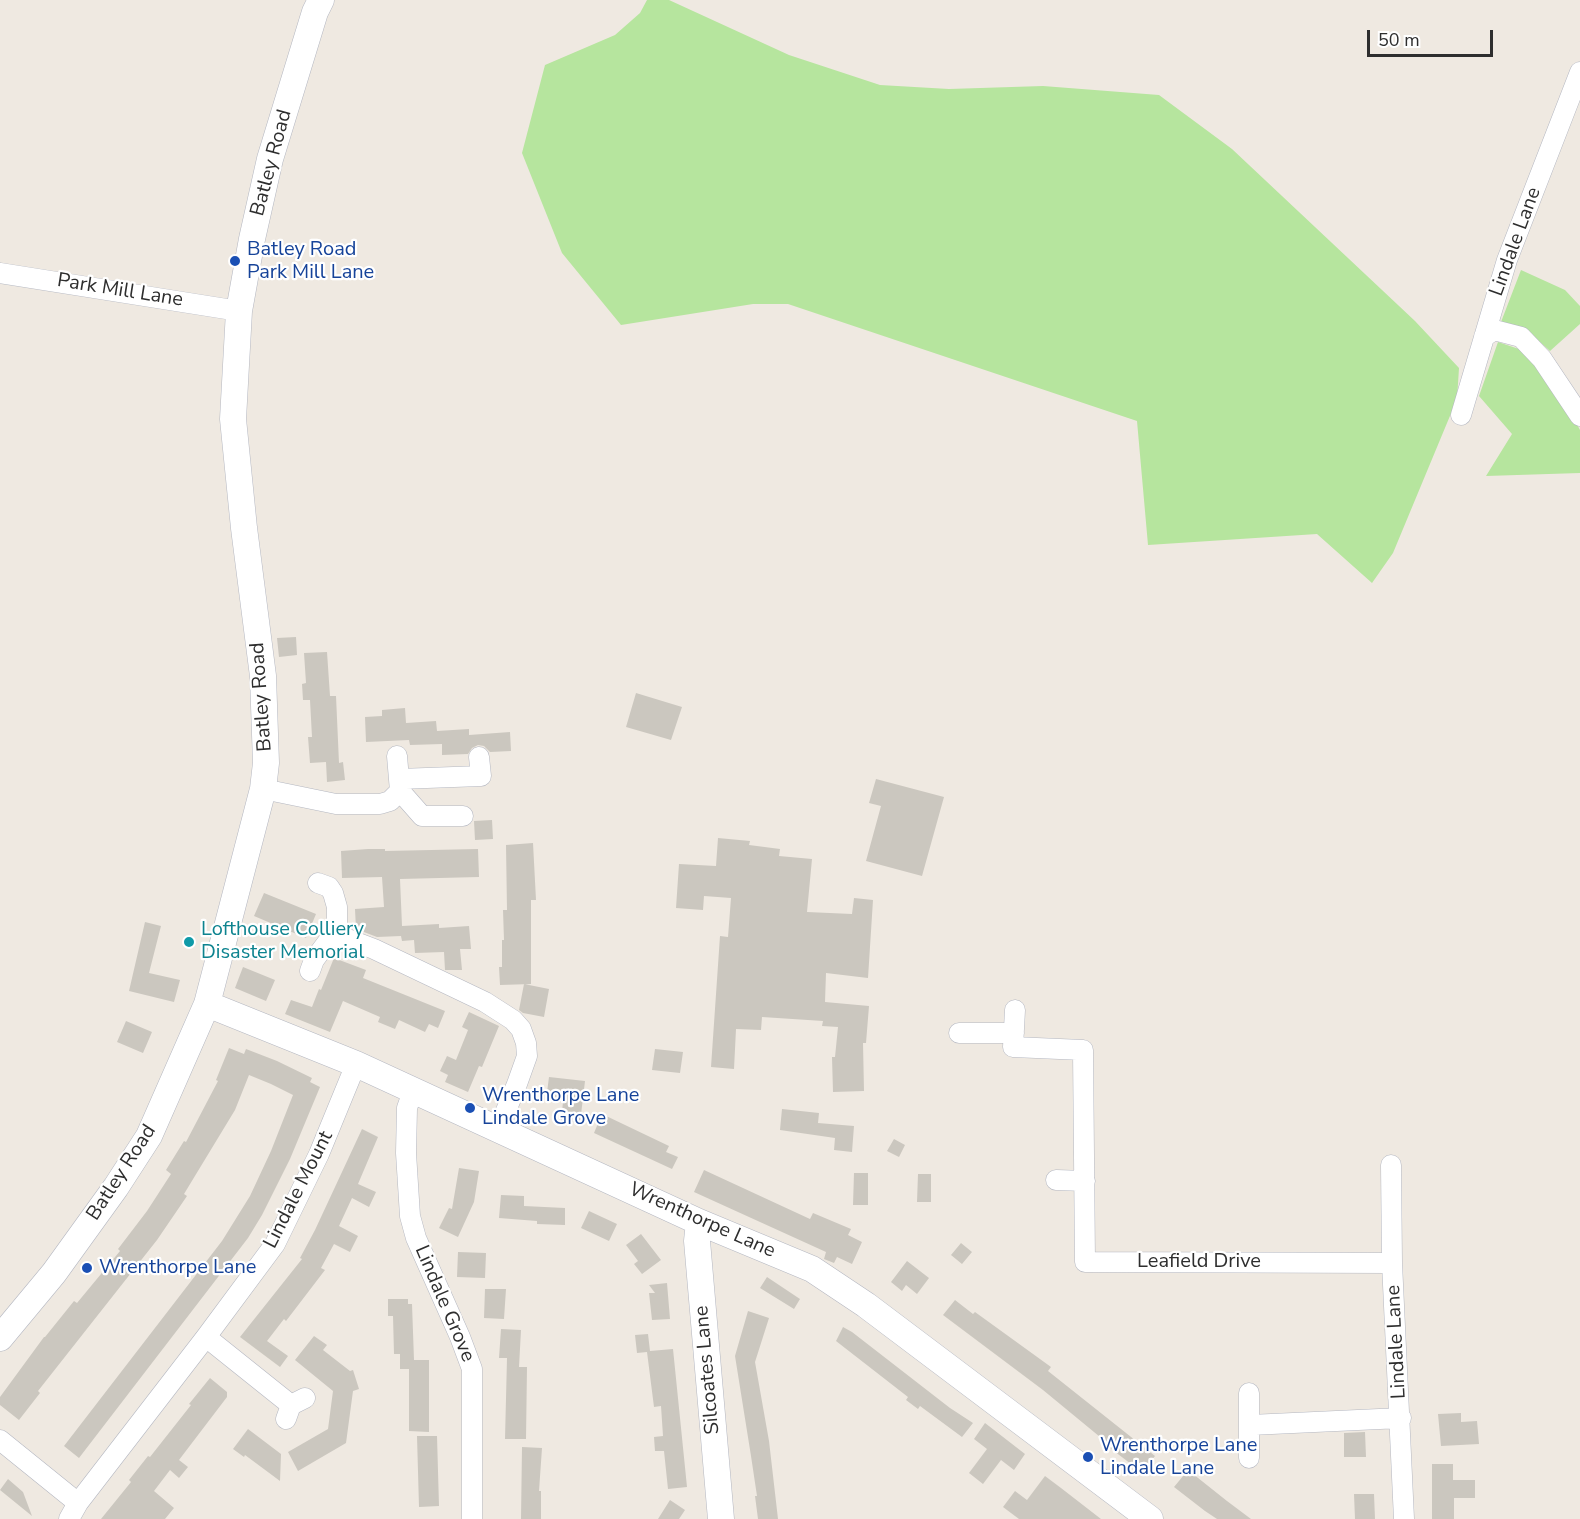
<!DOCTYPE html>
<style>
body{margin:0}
#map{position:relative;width:1580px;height:1519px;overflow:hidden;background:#efe9e1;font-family:"Nunito Sans",sans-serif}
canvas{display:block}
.scale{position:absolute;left:1367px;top:30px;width:126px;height:27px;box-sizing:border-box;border:3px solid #2e2e2e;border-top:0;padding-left:8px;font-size:18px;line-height:21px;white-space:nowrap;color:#2e2e2e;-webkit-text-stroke:4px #fff;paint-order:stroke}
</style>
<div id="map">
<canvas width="1580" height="1519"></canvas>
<div class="scale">50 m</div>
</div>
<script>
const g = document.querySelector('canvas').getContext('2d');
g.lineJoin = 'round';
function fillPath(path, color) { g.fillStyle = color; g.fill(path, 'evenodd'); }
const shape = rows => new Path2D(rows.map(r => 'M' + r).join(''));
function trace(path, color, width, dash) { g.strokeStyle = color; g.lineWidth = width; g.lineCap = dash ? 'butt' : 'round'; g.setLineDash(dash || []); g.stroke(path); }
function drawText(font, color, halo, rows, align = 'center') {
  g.font = font + ' "Nunito Sans",sans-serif'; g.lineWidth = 4.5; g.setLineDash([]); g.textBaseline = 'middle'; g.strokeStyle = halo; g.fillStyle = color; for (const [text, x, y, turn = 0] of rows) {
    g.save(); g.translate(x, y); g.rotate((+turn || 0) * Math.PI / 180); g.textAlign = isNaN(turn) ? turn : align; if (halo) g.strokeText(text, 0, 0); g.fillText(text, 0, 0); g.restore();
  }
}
fillPath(shape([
 [647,0,669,0,789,55,880,85,949,89,1043,86,1159,95,1232,149,1415,321,1459,368,1457,399,1393,553,1372,583,1317,534,1148,545,1137,421,788,304,753,304,621,325,562,253,522,153,545,65,615,35,640,13],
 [1521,270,1565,290,1580,306,1580,324,1550,351,1531,334,1501,322],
 [1498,342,1525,351,1556,386,1580,430,1580,473,1486,476,1512,434,1479,396]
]), '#b6e59e');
fillPath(shape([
 [296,637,297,655,279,657,277,638],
 [327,652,330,696,336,696,339,763,343,762,345,780,327,782,326,762,310,763,308,737,312,737,310,700,303,700,302,684,306,683,304,653],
 [636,693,682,707,671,740,626,727],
 [405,708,406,723,436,721,437,731,469,729,469,735,510,732,511,751,490,752,484,746,478,745,472,748,468,754,442,755,442,744,410,745,409,740,366,742,365,717,382,716,382,710],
 [876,779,944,797,922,876,866,861,881,806,869,803],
 [492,820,493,839,475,840,474,821],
 [718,838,750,841,749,845,780,849,779,856,812,859,807,912,852,914,854,898,873,900,868,978,826,973,825,1002,869,1006,866,1043,863,1043,864,1091,833,1092,832,1057,835,1057,838,1027,822,1026,823,1021,762,1017,761,1030,736,1029,734,1069,711,1067,720,936,728,937,731,898,704,896,703,910,676,908,679,864,716,866],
 [533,843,536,900,531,900,531,984,500,985,499,967,502,967,502,940,504,940,503,910,507,910,506,845],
 [368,849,385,849,385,851,478,849,479,877,400,879,402,926,439,924,439,928,469,926,471,949,460,949,462,970,445,970,444,952,415,953,414,940,402,941,401,936,377,937,356,929,355,909,384,907,382,877,342,878,341,851],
 [264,893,316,914,306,938,254,916],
 [145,922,161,926,149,973,180,980,174,1002,129,991],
 [334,958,366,970,363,978,445,1011,438,1028,429,1024,425,1032,399,1020,395,1029,378,1022,380,1017,343,1001,330,1032,285,1014,291,1000,312,1007,319,989,321,990],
 [243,967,275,980,266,1001,235,988],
 [524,984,549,989,544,1017,523,1013,519,1010],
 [469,1012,499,1026,482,1067,479,1066,468,1092,445,1082,448,1075,440,1071,447,1056,456,1060,468,1030,462,1027],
 [126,1021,152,1032,143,1053,117,1042],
 [229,1048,244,1054,246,1049,277,1061,312,1078,310,1082,320,1087,290,1159,262,1215,248,1238,79,1458,64,1446,222,1241,250,1196,271,1151,293,1095,271,1084,249,1075,235,1110,184,1194,187,1196,157,1240,38,1391,40,1393,19,1420,0,1405,0,1397,44,1337,45,1337,74,1301,77,1303,120,1251,118,1249,147,1211,171,1174,166,1170,184,1141,186,1142,218,1081,216,1080],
 [655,1049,683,1052,680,1073,652,1070],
 [549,1077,585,1081,580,1123,561,1121,563,1102,546,1100],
 [782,1109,819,1113,818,1123,854,1126,852,1152,834,1150,835,1138,780,1130],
 [602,1114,669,1146,666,1152,678,1157,672,1169,594,1133],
 [362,1129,378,1137,358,1184,376,1192,369,1207,352,1198,339,1226,358,1236,350,1252,334,1244,321,1268,325,1270,286,1321,284,1319,267,1341,288,1356,280,1367,240,1337,302,1259,300,1258,315,1230],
 [894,1139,905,1145,899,1157,887,1151],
 [459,1168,479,1171,474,1202,458,1237,439,1228,449,1208,452,1209],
 [704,1170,810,1219,813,1213,851,1229,848,1235,862,1242,852,1264,837,1257,834,1263,824,1259,826,1252,694,1192],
 [854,1173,868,1173,868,1205,853,1205],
 [918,1174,931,1174,931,1202,917,1202],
 [501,1195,524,1196,524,1206,565,1208,565,1225,537,1224,537,1221,499,1218],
 [589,1211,617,1224,609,1241,581,1228],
 [641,1234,661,1260,642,1274,634,1264,638,1261,626,1245],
 [961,1243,972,1252,962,1264,951,1255],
 [458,1252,486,1253,485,1278,457,1277],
 [907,1261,929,1278,917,1294,906,1285,902,1291,891,1282],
 [767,1277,800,1299,794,1309,760,1288],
 [667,1283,670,1319,652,1320,649,1293,655,1293,649,1285],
 [485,1289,506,1289,504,1319,484,1318],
 [388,1299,408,1299,408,1304,412,1304,414,1360,429,1360,429,1432,409,1431,409,1369,400,1369,400,1354,394,1354,393,1316,388,1316],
 [955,1300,973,1314,975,1312,1051,1367,1048,1371,1155,1456,1145,1468,1134,1461,1131,1464,1110,1448,1111,1446,1043,1390,943,1315],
 [748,1311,769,1318,755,1362,769,1441,778,1519,758,1519,755,1496,757,1496,751,1456,735,1356],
 [843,1327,852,1332,950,1408,973,1423,962,1437,920,1406,918,1409,906,1400,908,1397,836,1341],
 [501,1329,521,1330,519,1367,527,1367,526,1439,505,1439,507,1358,499,1358],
 [648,1334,650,1351,673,1349,687,1487,668,1489,664,1451,655,1451,654,1437,663,1436,661,1406,654,1407,647,1352,637,1353,635,1335],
 [314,1336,327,1345,323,1350,350,1371,353,1370,359,1389,353,1391,346,1443,298,1471,288,1452,328,1429,333,1391,295,1360],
 [210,1378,227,1392,227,1397,179,1460,188,1467,179,1478,170,1470,154,1491,174,1508,165,1519,101,1519,131,1482,129,1480,148,1456,150,1457,191,1405,189,1404],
 [1461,1413,1461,1422,1477,1421,1479,1444,1441,1446,1438,1414],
 [985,1423,1025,1454,1014,1470,1001,1460,983,1484,969,1473,987,1449,974,1439],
 [248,1429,281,1454,280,1481,245,1455,244,1457,233,1449],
 [1365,1432,1366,1457,1344,1457,1344,1433],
 [417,1436,437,1436,439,1506,419,1507],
 [522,1447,542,1448,539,1491,541,1491,541,1519,521,1519],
 [1432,1464,1453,1464,1453,1480,1475,1480,1475,1498,1454,1498,1454,1519,1432,1519],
 [1188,1470,1227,1501,1251,1519,1217,1519,1205,1511,1174,1487],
 [1045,1476,1061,1488,1101,1519,1019,1519,1003,1507,1015,1491,1027,1500],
 [8,1479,23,1492,32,1516,0,1490],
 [1354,1494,1374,1494,1375,1519,1355,1519],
 [670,1500,685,1510,679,1519,658,1519]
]), '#cbc7bf');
const minor = shape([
 [0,273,239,311],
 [1484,337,1494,330,1521,337,1542,359,1580,416],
 [1461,415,1507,260,1580,72],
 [399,779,481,776,479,757],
 [263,789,336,804,380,804,390,801,400,791,397,756],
 [400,791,422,816,463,816],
 [318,883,329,887,333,893,337,907,337,930,340,936,374,949,485,1002,513,1020,521,1029,526,1043,527,1056,517,1084,498,1130],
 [310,971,314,960,329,940,339,933],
 [1015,1010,1013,1047,1083,1050,1085,1262,1392,1263],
 [959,1033,1014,1033],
 [413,1091,407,1108,406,1153,410,1216,416,1238,460,1337,472,1369,472,1519],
 [1391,1165,1392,1263,1404,1519],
 [1056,1180,1085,1181],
 [206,1337,291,1405],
 [286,1419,291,1405,305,1398],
 [1250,1425,1401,1418],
 [0,1440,78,1503],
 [1249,1458,1249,1393],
 [69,1519,78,1503,206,1337,275,1244,319,1154,356,1064]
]);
const tertiary = shape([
 [207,1004,356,1064,699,1222,812,1269,866,1305,1150,1519],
 [699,1222,697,1241,721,1519],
 [0,1338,54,1273,116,1187,149,1136,207,1004,263,789,266,763,263,676,244,528,233,419,239,311,252,239,270,159,315,12,321,0]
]);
trace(minor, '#b4b7c1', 21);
trace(tertiary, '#b4b7c1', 27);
trace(minor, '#fff', 20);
trace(tertiary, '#fff', 26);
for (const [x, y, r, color] of [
 [235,261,6,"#1a4fb4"],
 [189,942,6,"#0f9aa8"],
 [470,1108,6,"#1a4fb4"],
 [87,1268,6,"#1a4fb4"],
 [1088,1457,6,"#1a4fb4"]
]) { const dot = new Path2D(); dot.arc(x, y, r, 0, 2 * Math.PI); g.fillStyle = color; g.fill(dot); trace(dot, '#fff', 2); }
drawText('20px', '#2e2e2e', '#fff', [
 ["Batley Road",272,163,-75],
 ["Lindale Lane",1516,242,-70],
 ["Park Mill Lane",120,291,9],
 ["Batley Road",262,697,-94],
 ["Batley Road",122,1173,-57],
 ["Lindale Mount",299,1190,-63],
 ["Wrenthorpe Lane",702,1221,24],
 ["Leafield Drive",1199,1262],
 ["Lindale Grove",444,1304,67],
 ["Lindale Lane",1397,1342,-93],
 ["Silcoates Lane",708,1370,-95]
]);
drawText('20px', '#164399', '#fff', [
 ["Batley Road",247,250],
 ["Park Mill Lane",247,273],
 ["Wrenthorpe Lane",482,1096],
 ["Lindale Grove",482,1119],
 ["Wrenthorpe Lane",99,1268],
 ["Wrenthorpe Lane",1100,1446],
 ["Lindale Lane",1100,1469]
], 'left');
drawText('20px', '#0d838f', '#fff', [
 ["Lofthouse Colliery",201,930],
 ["Disaster Memorial",201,953]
], 'left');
</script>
